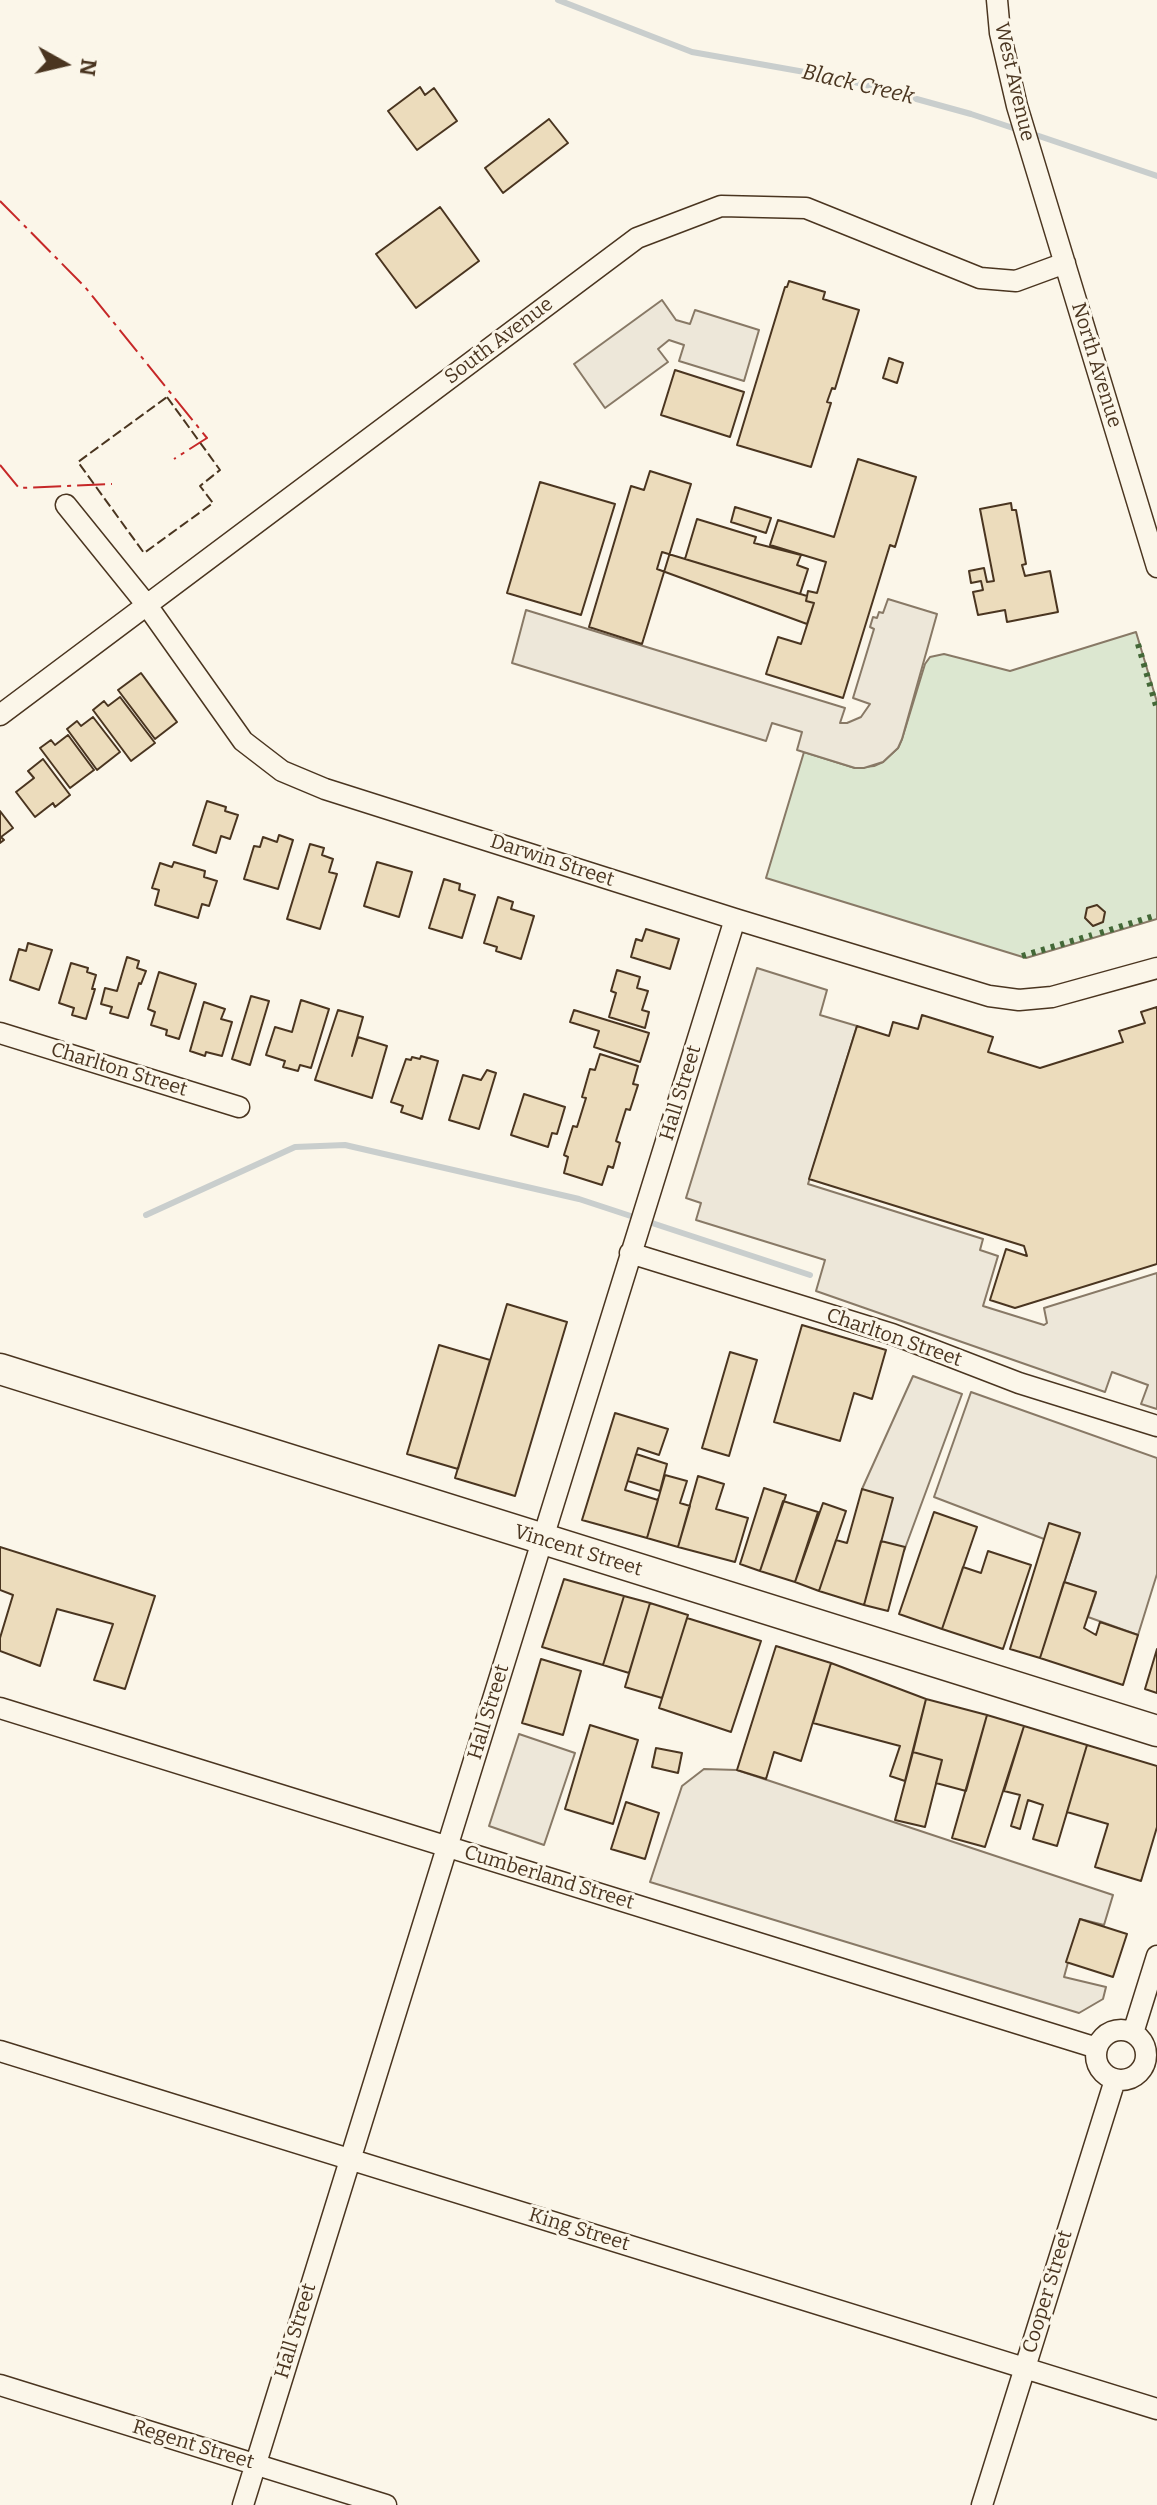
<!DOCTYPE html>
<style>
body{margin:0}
#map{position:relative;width:1157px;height:2505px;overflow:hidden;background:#fbf6e9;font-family:Bitter,serif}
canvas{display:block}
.north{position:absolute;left:24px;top:24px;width:80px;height:80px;-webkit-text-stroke:6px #fbf6e9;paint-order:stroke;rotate:98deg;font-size:22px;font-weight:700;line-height:32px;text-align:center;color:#4a3520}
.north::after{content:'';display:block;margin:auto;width:28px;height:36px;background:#4a3520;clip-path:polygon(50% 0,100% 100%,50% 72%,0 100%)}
</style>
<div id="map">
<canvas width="1157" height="2505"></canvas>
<div class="north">N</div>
</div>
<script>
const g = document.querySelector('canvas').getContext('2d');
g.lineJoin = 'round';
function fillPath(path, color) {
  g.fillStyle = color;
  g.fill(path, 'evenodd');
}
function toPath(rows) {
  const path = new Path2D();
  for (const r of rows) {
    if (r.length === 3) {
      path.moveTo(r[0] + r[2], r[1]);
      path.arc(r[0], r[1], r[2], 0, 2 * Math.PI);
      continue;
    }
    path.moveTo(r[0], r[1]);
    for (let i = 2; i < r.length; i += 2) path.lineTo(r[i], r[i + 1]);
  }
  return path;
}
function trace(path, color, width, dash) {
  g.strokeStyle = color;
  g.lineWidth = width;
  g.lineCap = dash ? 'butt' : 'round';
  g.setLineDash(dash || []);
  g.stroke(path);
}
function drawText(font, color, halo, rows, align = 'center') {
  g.font = font + ' Bitter,serif';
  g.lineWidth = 6;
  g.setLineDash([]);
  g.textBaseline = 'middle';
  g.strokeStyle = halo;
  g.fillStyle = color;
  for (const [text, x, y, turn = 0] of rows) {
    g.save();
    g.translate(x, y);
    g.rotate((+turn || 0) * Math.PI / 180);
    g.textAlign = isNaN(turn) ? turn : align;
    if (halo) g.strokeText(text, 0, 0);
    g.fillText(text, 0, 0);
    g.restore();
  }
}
const green = toPath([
 [1136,632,1157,702,1157,919,1026,958,766,878,804,752,855,768,874,766,883,762,898,748,902,739,925,664,930,657,944,654,1010,671,1136,632]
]);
fillPath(green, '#dce7d0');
trace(green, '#887966', 2);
const parking = toPath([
 [662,300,676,320,690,324,695,310,759,330,744,381,679,361,684,345,669,340,658,349,668,362,605,408,574,364,662,300],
 [888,599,937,614,902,739,898,748,883,762,864,768,855,768,797,750,802,732,772,723,766,741,512,663,526,610,845,708,840,723,847,723,861,717,870,704,853,698,874,629,870,627,873,617,877,618,879,612,883,613,888,599],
 [757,968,827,990,820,1015,857,1026,808,1184,983,1239,980,1250,998,1256,983,1306,1044,1325,1047,1323,1044,1308,1157,1273,1157,1409,1141,1404,1148,1385,1112,1372,1105,1392,816,1291,825,1260,696,1220,701,1203,686,1198,757,968],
 [913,1376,962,1394,904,1551,881,1541,862,1489,913,1376],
 [971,1392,1157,1458,1157,1574,1138,1635,1088,1617,1096,1593,1064,1582,1080,1534,1044,1539,934,1497,971,1392],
 [519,1734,575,1753,544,1845,489,1826,519,1734],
 [704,1769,737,1770,1113,1895,1104,1925,1080,1919,1064,1977,1106,1987,1103,1999,1079,2013,650,1882,682,1786,704,1769]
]);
fillPath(parking, '#ede7d9');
trace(parking, '#887966', 2);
trace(toPath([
 [558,0,692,52,844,79,971,114,1019,130],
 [1030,133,1157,176],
 [146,1215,295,1147,345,1145,579,1199,810,1275]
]), '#c9cecd', 6);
const building = toPath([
 [420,87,425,95,434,88,457,121,417,150,388,111,420,87],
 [549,119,568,143,503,193,485,168,549,119],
 [440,207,479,261,416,308,376,254,440,207],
 [789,281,825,292,823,299,859,310,835,389,832,388,827,402,831,403,811,467,737,445,785,287,787,287,789,281],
 [889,358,903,363,897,383,883,378,889,358],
 [675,370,744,392,730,437,661,415,675,370],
 [858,459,916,477,895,547,890,545,843,698,766,674,778,637,801,644,814,603,806,601,808,591,817,593,826,562,770,545,778,520,834,537,858,459],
 [650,471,691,484,642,644,589,627,631,486,644,490,650,471],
 [540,482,615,504,581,615,507,593,540,482],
 [1011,503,1012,510,1016,510,1026,564,1022,565,1025,576,1050,571,1058,612,1007,622,1005,610,978,615,973,592,983,590,981,581,971,583,969,571,984,568,987,582,994,581,980,509,1011,503],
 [735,507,771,518,766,533,731,522,735,507],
 [697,519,756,537,754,543,801,555,797,565,808,569,800,594,685,559,697,519],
 [662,552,807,596,806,601,814,603,807,624,657,569,662,552],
 [141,673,177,722,155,739,118,690,141,673],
 [120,697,155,743,131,761,93,710,104,701,108,706,120,697],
 [93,717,120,752,97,770,67,729,77,721,81,726,93,717],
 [68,735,94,770,70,788,40,748,51,740,55,745,68,735],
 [43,759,70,795,55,807,53,803,35,817,16,792,34,778,28,771,43,759],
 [207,801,226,807,225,811,238,815,230,839,221,836,216,853,193,845,207,801],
 [0,811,13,828,1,837,4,840,0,843,0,811],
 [279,835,293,840,278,889,244,879,254,846,260,847,263,837,277,842,279,835],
 [310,844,324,848,322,855,333,859,329,872,337,874,320,929,287,919,310,844],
 [174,862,205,871,204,877,217,881,209,906,202,904,198,918,155,905,159,890,152,888,160,863,172,867,174,862],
 [377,862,412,872,399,917,364,906,377,862],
 [444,879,460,884,459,890,475,895,462,938,429,928,444,879],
 [498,897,513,902,511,909,534,916,521,959,496,951,497,947,484,943,498,897],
 [1097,905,1105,912,1103,922,1093,926,1085,918,1087,908,1097,905],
 [646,929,679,939,670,969,631,957,636,939,642,941,646,929],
 [28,943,52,950,39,990,10,980,19,949,26,951,28,943],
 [127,957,139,961,137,968,146,971,141,984,139,983,128,1018,110,1013,112,1007,101,1004,105,988,117,991,127,957],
 [71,963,88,968,87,972,96,975,92,989,95,989,86,1019,72,1015,74,1008,59,1003,71,963],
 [617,970,640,977,637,988,648,991,642,1010,649,1012,645,1028,609,1017,616,993,611,991,617,970],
 [159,972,196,984,179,1039,166,1035,167,1030,151,1025,155,1012,148,1009,159,972],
 [251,996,269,1001,250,1065,232,1059,251,996],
 [301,1000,329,1009,311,1068,300,1065,298,1071,283,1067,285,1061,266,1055,275,1027,292,1032,301,1000],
 [204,1002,225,1009,221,1019,232,1022,222,1056,206,1052,205,1056,190,1051,204,1002],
 [1157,1007,1157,1264,1015,1308,990,1300,1006,1249,1027,1256,1024,1246,809,1179,857,1026,889,1036,893,1022,918,1029,922,1015,993,1037,988,1052,1040,1068,1123,1042,1119,1031,1145,1023,1141,1012,1157,1007],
 [338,1010,363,1017,352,1056,358,1037,387,1046,372,1098,315,1080,338,1010],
 [574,1010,649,1033,640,1062,594,1047,599,1031,570,1022,574,1010],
 [600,1054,638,1066,633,1084,638,1085,630,1110,626,1109,616,1141,620,1143,613,1168,608,1166,602,1185,564,1173,568,1157,564,1155,573,1126,577,1127,586,1098,582,1097,590,1069,595,1070,600,1054],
 [421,1056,438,1061,422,1119,401,1112,403,1106,391,1102,406,1059,411,1060,412,1057,420,1059,421,1056],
 [487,1070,496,1073,479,1129,449,1120,463,1075,481,1080,487,1070],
 [524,1094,565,1107,557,1134,552,1133,548,1147,511,1135,524,1094],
 [507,1304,567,1322,515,1496,455,1478,507,1304],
 [802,1325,886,1350,872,1399,854,1393,840,1441,774,1422,802,1325],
 [439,1345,490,1360,458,1469,407,1454,439,1345],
 [730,1352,757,1360,729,1456,702,1448,730,1352],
 [615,1413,668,1429,659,1455,638,1448,625,1490,658,1500,647,1538,582,1520,615,1413],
 [636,1454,667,1464,660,1491,628,1481,636,1454],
 [665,1475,687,1481,680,1503,690,1506,678,1547,647,1538,665,1475],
 [698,1476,724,1484,716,1509,748,1518,735,1562,678,1547,698,1476],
 [764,1488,786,1495,760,1571,740,1564,764,1488],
 [862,1489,893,1498,864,1605,819,1591,836,1540,847,1543,862,1489],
 [783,1501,818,1512,795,1582,760,1571,783,1501],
 [823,1503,846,1511,819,1591,795,1582,823,1503],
 [934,1512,977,1527,942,1629,899,1614,934,1512],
 [1049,1523,1080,1533,1040,1658,1010,1649,1049,1523],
 [881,1541,905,1547,888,1611,864,1605,881,1541],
 [0,1547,155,1596,125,1689,94,1680,113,1624,57,1609,40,1666,0,1651,0,1638,13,1595,0,1590,0,1547],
 [988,1551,1031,1565,1003,1649,942,1629,963,1567,981,1573,988,1551],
 [564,1579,624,1596,603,1665,542,1647,564,1579],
 [1064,1582,1096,1592,1084,1628,1096,1635,1100,1622,1138,1635,1123,1685,1040,1658,1064,1582],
 [624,1596,650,1603,629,1673,603,1665,624,1596],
 [650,1603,688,1615,662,1698,625,1687,650,1603],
 [687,1618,761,1641,731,1732,659,1708,687,1618],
 [776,1646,831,1663,801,1761,774,1752,766,1779,737,1770,776,1646],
 [1157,1649,1157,1693,1145,1689,1157,1649],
 [541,1659,581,1671,563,1735,522,1723,541,1659],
 [831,1663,926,1699,905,1781,890,1776,900,1746,813,1723,831,1663],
 [926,1699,987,1715,966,1791,936,1783,942,1760,913,1752,926,1699],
 [987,1715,1024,1726,985,1847,952,1838,987,1715],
 [590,1725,638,1740,613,1824,565,1809,590,1725],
 [1024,1726,1087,1745,1057,1846,1033,1839,1043,1805,1028,1800,1020,1829,1011,1826,1020,1795,1004,1791,1024,1726],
 [1087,1745,1157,1766,1157,1827,1141,1881,1095,1867,1108,1824,1067,1812,1087,1745],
 [656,1748,682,1753,678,1773,652,1767,656,1748],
 [913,1752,942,1760,925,1827,895,1820,913,1752],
 [626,1802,659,1813,645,1859,611,1849,626,1802],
 [1080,1919,1127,1934,1113,1977,1066,1962,1080,1919]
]);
fillPath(building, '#ecdcbc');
trace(building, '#4a3520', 2);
const street = toPath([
 [997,0,1000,33,1017,106,1157,567],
 [66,505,146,604,243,741,282,771,325,789,735,919,989,996,1019,1000,1052,997,1157,968],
 [0,715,637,238,721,206,806,208,980,278,1016,281,1065,263],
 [0,1033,239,1107],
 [630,1253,892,1334,1019,1383,1157,1426],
 [0,1708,1097,2048],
 [1121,2055,25],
 [1133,2033,1157,1956],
 [0,2051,1157,2409],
 [0,2385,386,2505],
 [243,2505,735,919],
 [982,2505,1115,2080]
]);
const primary = toPath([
 [0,1369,1157,1731]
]);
trace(street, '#4a3520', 23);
trace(primary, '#4a3520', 33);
trace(street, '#fbf6e9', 20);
trace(primary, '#fbf6e9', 30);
trace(toPath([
 [1138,644,1157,709],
 [1100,933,1157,915],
 [1022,956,1092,935]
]), '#436837', 6, [4, 6]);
trace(toPath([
 [167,397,220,470,200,486,213,503,144,553,78,462,167,397]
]), '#4a3520', 2, [10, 4]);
trace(toPath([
 [0,201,85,287,207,438,174,459],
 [0,465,19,488,112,484]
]), '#c62828', 2, [28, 6, 4, 6]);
drawText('20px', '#4a3520', '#fbf6e9', [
 ["West Avenue",1014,82,77],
 ["South Avenue",499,341,-37],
 ["North Avenue",1096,365,73],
 ["Darwin Street",552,861,18],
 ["Charlton Street",119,1070,17],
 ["Hall Street",681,1093,-73],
 ["Charlton Street",894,1338,19],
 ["Vincent Street",578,1551,17],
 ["Hall Street",489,1712,-73],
 ["Cumberland Street",549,1878,17],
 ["King Street",579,2230,17],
 ["Cooper Street",1048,2292,-73],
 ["Hall Street",296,2331,-73],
 ["Regent Street",193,2445,17]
]);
drawText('italic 22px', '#4a3520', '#fbf6e9', [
 ["Black Creek",858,85,13]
]);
</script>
